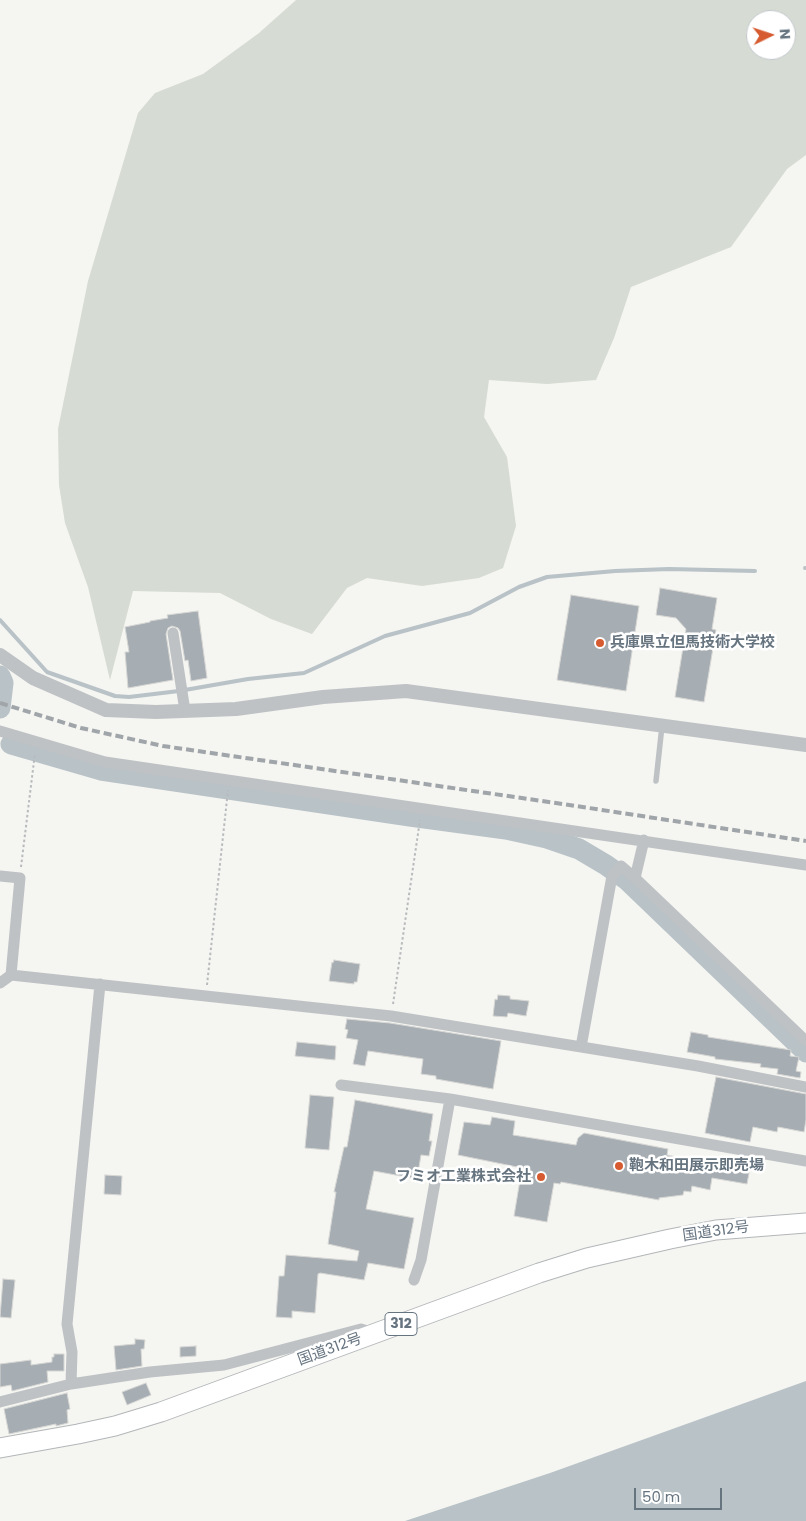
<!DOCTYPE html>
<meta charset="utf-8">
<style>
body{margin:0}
#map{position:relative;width:806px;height:1521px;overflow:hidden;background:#f5f5f1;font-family:Poppins,sans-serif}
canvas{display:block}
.north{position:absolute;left:746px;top:10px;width:50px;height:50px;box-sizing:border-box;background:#fff;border:1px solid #c2c7cc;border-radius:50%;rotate:86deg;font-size:14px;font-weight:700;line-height:20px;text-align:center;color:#667480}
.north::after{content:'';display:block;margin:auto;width:18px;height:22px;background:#d65b30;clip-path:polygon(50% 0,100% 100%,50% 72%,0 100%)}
.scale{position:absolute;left:634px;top:1488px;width:88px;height:22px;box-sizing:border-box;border:2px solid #667480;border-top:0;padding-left:6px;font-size:15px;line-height:18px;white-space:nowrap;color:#667480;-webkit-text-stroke:4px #fff;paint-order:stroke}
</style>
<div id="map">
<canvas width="806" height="1521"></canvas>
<div class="north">N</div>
<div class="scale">50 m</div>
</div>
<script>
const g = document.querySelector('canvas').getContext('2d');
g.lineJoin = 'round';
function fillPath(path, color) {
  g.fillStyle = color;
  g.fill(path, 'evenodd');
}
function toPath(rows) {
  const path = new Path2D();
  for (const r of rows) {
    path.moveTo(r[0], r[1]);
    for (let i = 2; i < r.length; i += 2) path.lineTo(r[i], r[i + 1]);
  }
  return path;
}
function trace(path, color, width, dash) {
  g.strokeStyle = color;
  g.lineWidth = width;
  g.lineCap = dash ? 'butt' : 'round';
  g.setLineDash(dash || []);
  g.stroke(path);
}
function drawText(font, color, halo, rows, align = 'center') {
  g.font = font + ' Poppins,"Noto Sans JP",sans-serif';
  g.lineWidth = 5;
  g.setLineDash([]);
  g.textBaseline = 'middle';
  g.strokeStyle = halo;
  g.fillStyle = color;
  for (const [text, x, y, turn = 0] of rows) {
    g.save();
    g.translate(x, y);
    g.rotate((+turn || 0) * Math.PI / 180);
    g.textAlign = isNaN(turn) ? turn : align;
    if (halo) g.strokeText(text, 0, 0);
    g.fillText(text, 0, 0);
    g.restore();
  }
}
fillPath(toPath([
 [296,0,806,0,806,155,787,169,731,247,631,287,614,338,596,380,547,384,489,380,484,417,507,457,516,526,503,568,479,578,422,586,367,578,347,588,312,634,271,619,220,593,133,591,110,680,88,587,65,523,59,485,58,429,88,281,138,113,155,93,203,74,259,33],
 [756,20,786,20,786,50,756,50]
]), '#d6dbd3');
fillPath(toPath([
 [806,1381,806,1521,405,1521,550,1473]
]), '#b8c2c7');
trace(toPath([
 [805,568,806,568],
 [0,620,47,672,115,696,129,697,179,691,248,679,304,673,385,636,470,613,519,587,547,577,615,571,669,569,755,571]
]), '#b8c2c7', 4);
trace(toPath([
 [0,676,3,683,0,708],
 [11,744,101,770,410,816,506,829,547,838,579,849,606,865,627,880,806,1052]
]), '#b8c2c7', 21);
const building = toPath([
 [660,588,717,598,712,629,716,630,704,702,675,697,686,629,676,618,656,615,660,588],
 [571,595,639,606,626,691,557,680,571,595],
 [198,611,207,678,191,681,188,660,185,661,180,631,178,628,172,626,168,628,166,634,173,680,128,688,125,652,129,652,125,627,150,622,150,621,168,618,167,615,198,611],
 [334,960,360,964,357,982,354,982,354,984,329,981,332,962,333,963,334,960],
 [498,995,510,996,510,999,529,1001,526,1016,508,1013,507,1017,493,1016,495,999,497,1000,498,995],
 [347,1019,390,1023,501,1041,493,1089,436,1079,436,1076,421,1074,423,1059,368,1051,365,1066,353,1064,358,1040,346,1038,348,1030,345,1029,347,1019],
 [691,1032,708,1035,708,1037,791,1050,790,1056,799,1057,796,1071,801,1072,800,1078,777,1074,778,1069,760,1067,761,1064,715,1059,715,1057,687,1052,691,1032],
 [297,1042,336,1046,335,1060,295,1056,297,1042],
 [716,1077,806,1094,806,1120,804,1132,778,1127,777,1132,753,1127,750,1142,705,1133,716,1077],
 [310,1095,334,1097,329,1150,305,1148,310,1095],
 [355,1100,433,1114,429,1141,432,1141,429,1156,421,1155,417,1179,374,1171,366,1209,414,1218,404,1269,368,1263,364,1280,320,1273,318,1274,315,1313,292,1311,292,1318,276,1317,279,1276,284,1276,286,1255,357,1261,359,1251,328,1244,336,1192,334,1192,344,1147,347,1147,355,1100],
 [492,1117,515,1121,513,1135,576,1145,578,1138,584,1133,668,1149,667,1155,699,1162,723,1167,723,1164,750,1168,747,1184,712,1178,710,1190,692,1186,691,1192,684,1191,683,1195,659,1198,659,1200,561,1182,560,1184,554,1183,547,1222,514,1216,522,1168,458,1155,464,1122,490,1125,492,1117],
 [105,1175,122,1176,121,1195,104,1194,105,1175],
 [3,1279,15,1280,11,1318,0,1317,3,1279],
 [135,1339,145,1340,144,1349,141,1349,142,1366,116,1370,114,1346,135,1344,135,1339],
 [196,1346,196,1356,180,1357,180,1347,196,1346],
 [54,1354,64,1354,64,1371,47,1371,48,1382,12,1391,11,1385,0,1387,0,1364,31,1360,31,1365,52,1362,52,1357,54,1357,54,1354],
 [146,1383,151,1395,127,1405,122,1392,146,1383],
 [67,1393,70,1409,67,1410,68,1423,56,1426,56,1424,9,1434,4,1409,67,1393]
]);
fillPath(building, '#a7aeb3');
trace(building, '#d6d6d4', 1);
const trunk = toPath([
 [0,1448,78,1434,115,1426,161,1412,539,1273,587,1258,670,1239,716,1230,806,1223]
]);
trace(trunk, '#b3b6b9', 21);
trace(toPath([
 [21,867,35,753],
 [207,985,228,790],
 [393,1004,420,820]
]), '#b8bbbd', 2, [2.5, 2.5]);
trace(toPath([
 [656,781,662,726]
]), '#bec2c5', 5.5);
trace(toPath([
 [173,633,185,711],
 [0,731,105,762,806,865],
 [644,840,635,878,806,1041],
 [0,876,20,878,11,975,391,1016,698,1066,806,1087],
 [0,983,11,975],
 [581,1047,612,876,621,866,635,878],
 [341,1085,450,1099,806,1161],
 [414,1280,421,1260,450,1099],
 [71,1384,72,1352,67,1324,100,984],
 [0,1402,71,1384,150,1372,224,1365,361,1329,374,1333]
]), '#bec2c5', 11);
trace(toPath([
 [0,655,33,678,106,710,156,712,236,709,323,697,406,691,806,745]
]), '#bec2c5', 14);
trace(trunk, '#fff', 19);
trace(toPath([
 [0,703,81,728,163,746,556,803,806,841]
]), '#a0a5aa', 4, [8, 4]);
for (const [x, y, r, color] of [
 [600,643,5,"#d65b30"],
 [619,1166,5,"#d65b30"],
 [541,1177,5,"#d65b30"]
]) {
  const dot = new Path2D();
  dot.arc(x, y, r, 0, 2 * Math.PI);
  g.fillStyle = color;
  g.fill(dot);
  trace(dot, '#fff', 2);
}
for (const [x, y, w] of [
 [401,1324,32]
]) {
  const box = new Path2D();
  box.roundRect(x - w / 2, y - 11.5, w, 23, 4);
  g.fillStyle = '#fff';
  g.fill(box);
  trace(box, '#667480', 1);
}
drawText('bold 14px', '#667480', null, [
 ["312",401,1324]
]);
drawText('bold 15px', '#667480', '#fff', [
 ["兵庫県立但馬技術大学校",610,643],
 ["鞄木和田展示即売場",629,1166],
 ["フミオ工業株式会社",531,1177,"right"]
], 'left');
drawText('15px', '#667480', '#fff', [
 ["国道312号",716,1232,-8],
 ["国道312号",330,1350,-20]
]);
</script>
